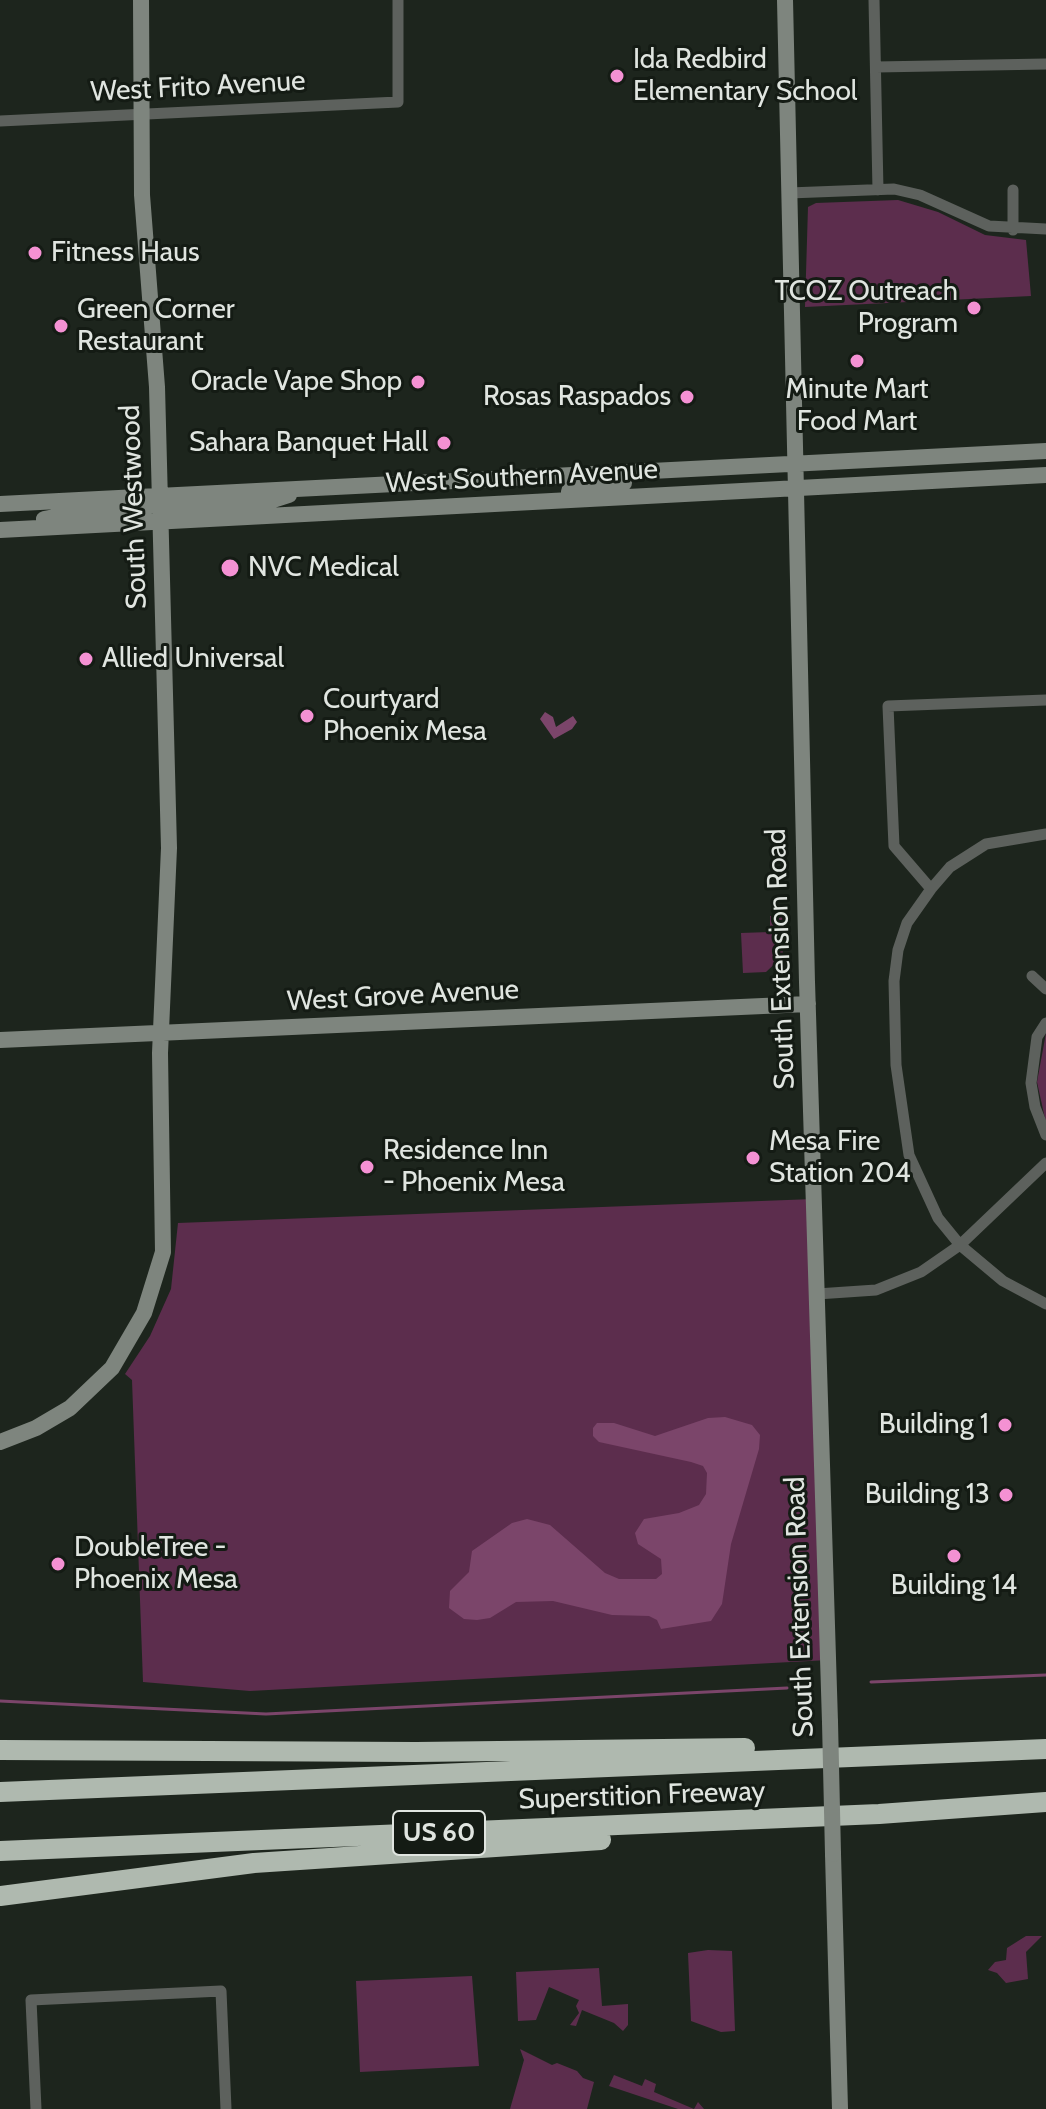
<!DOCTYPE html>
<style>
body{margin:0}
canvas{display:block;background:#1d251d}
</style>
<canvas width="1046" height="2109"></canvas>
<script>
const g = document.querySelector('canvas').getContext('2d');
g.lineJoin = 'round';
function fillPath(path, color) {
  g.fillStyle = color;
  g.fill(path, 'evenodd');
}
function toPath(rows) {
  const path = new Path2D();
  for (const r of rows) {
    path.moveTo(r[0], r[1]);
    for (let i = 2; i < r.length; i += 2) path.lineTo(r[i], r[i + 1]);
  }
  return path;
}
function trace(path, color, width, dash) {
  g.strokeStyle = color;
  g.lineWidth = width;
  g.lineCap = dash ? 'butt' : 'round';
  g.setLineDash(dash || []);
  g.stroke(path);
}
function drawText(font, color, halo, rows, align = 'center') {
  g.font = font + ' Cabin,sans-serif';
  g.lineWidth = 6;
  g.setLineDash([]);
  g.textBaseline = 'middle';
  g.strokeStyle = halo;
  g.fillStyle = color;
  for (const [text, x, y, turn = 0] of rows) {
    g.save();
    g.translate(x, y);
    g.rotate((+turn || 0) * Math.PI / 180);
    g.textAlign = isNaN(turn) ? turn : align;
    if (halo) g.strokeText(text, 0, 0);
    g.fillText(text, 0, 0);
    g.restore();
  }
}
fillPath(toPath([
 [898,200,938,212,985,235,1026,240,1031,296,805,307,808,207,816,203],
 [770,916,782,916,783,956,766,972,743,973,741,933,770,932],
 [1046,1033,1046,1123,1037,1082],
 [814,1199,828,1660,250,1691,143,1682,132,1380,125,1374,150,1336,171,1289,178,1223],
 [1026,1936,1042,1936,1026,1952,1028,1979,1006,1983,997,1973,988,1970,995,1962,1006,1960,1007,1948],
 [708,1950,732,1951,735,2031,721,2032,691,2021,688,1953],
 [599,1968,602,2006,628,2004,628,2025,623,2031,614,2023,582,2010,576,2026,570,2025,579,2013,576,2006,579,2000,549,1987,536,2020,518,2021,516,1972],
 [472,1976,479,2066,360,2072,356,1981],
 [520,2049,552,2065,557,2063,577,2071,583,2078,594,2082,587,2109,510,2109,524,2060],
 [614,2075,642,2086,645,2079,656,2084,654,2092,694,2109,698,2102,704,2109,678,2109,609,2086]
]), '#5c2d4d');
fillPath(toPath([
 [545,712,553,717,556,727,573,716,577,722,572,729,554,739,540,719],
 [725,1417,752,1425,760,1435,759,1449,731,1544,722,1604,711,1621,661,1629,657,1620,649,1616,612,1615,553,1601,516,1602,490,1618,477,1620,464,1619,449,1608,450,1591,469,1572,472,1551,512,1523,527,1519,550,1525,605,1573,619,1579,656,1579,662,1574,661,1559,638,1544,635,1533,644,1519,679,1513,699,1505,706,1494,707,1473,703,1466,691,1462,599,1442,593,1436,593,1428,597,1423,614,1423,655,1436,708,1418]
]), '#7b456a');
trace(toPath([
 [871,1682,1046,1675],
 [0,1701,266,1714,787,1688]
]), '#7b456a', 3);
trace(toPath([
 [874,0,878,190],
 [876,67,1046,64],
 [0,121,398,102,398,0],
 [1013,190,1013,230],
 [789,193,894,189,920,195,989,226,1046,229],
 [1046,700,888,706,894,846,931,889,907,923,898,950,894,981,896,1065,909,1155,938,1218,960,1245,1003,1281,1046,1304],
 [931,889,950,867,986,844,1046,834],
 [1032,976,1046,989],
 [1046,1023,1037,1037,1031,1083,1035,1107,1046,1135],
 [817,1294,876,1290,921,1272,960,1245,1046,1163],
 [36,2109,31,2000,221,1991,226,2109]
]), '#5d615d', 11);
trace(toPath([
 [785,0,807,982,830,1722],
 [569,500,569,491,575,486,624,483],
 [0,504,1046,451],
 [44,519,70,514,144,510,160,496],
 [161,520,174,508,264,503,289,495],
 [0,530,1046,475],
 [0,1040,808,1004],
 [0,1442,36,1428,70,1408,112,1368,144,1313,163,1252,160,1053,169,848,157,387,142,195,141,0],
 [833,1854,840,2109]
]), '#7e857e', 16);
trace(toPath([
 [0,1750,416,1752,745,1748],
 [0,1792,1046,1749],
 [0,1851,879,1814,1046,1802],
 [0,1896,254,1863,601,1840]
]), '#afb9af', 20);
trace(toPath([
 [830,1722,833,1854]
]), '#7e857e', 16);
for (const [x, y, r, color] of [
 [617,76,8,"#f491d3"],
 [35,253,8,"#f491d3"],
 [974,308,8,"#f491d3"],
 [61,326,8,"#f491d3"],
 [857,361,8,"#f491d3"],
 [418,382,8,"#f491d3"],
 [687,397,8,"#f491d3"],
 [444,443,8,"#f491d3"],
 [230,568,10,"#f491d3"],
 [86,659,8,"#f491d3"],
 [307,716,8,"#f491d3"],
 [753,1158,8,"#f491d3"],
 [367,1167,8,"#f491d3"],
 [1005,1425,8,"#f491d3"],
 [1006,1495,8,"#f491d3"],
 [954,1556,8,"#f491d3"],
 [58,1564,8,"#f491d3"]
]) {
  const dot = new Path2D();
  dot.arc(x, y, r, 0, 2 * Math.PI);
  g.fillStyle = color;
  g.fill(dot);
  trace(dot, '#141b14', 3);
}
for (const [x, y, w] of [
 [439,1833,92]
]) {
  const box = new Path2D();
  box.roundRect(x - w / 2, y - 22, w, 44, 6);
  g.fillStyle = '#141b14';
  g.fill(box);
  trace(box, '#e0e5e0', 2);
}
drawText('bold 26px', '#e0e5e0', null, [
 ["US 60",439,1833]
]);
drawText('28px', '#e0e5e0', '#141b14', [
 ["Ida Redbird",633,60],
 ["Elementary School",633,92],
 ["Fitness Haus",51,253],
 ["TCOZ Outreach",958,292,"right"],
 ["Program",958,324,"right"],
 ["Green Corner",77,310],
 ["Restaurant",77,342],
 ["Oracle Vape Shop",402,382,"right"],
 ["Minute Mart",857,390,"center"],
 ["Food Mart",857,422,"center"],
 ["Rosas Raspados",671,397,"right"],
 ["Sahara Banquet Hall",428,443,"right"],
 ["NVC Medical",248,568],
 ["Allied Universal",102,659],
 ["Courtyard",323,700],
 ["Phoenix Mesa",323,732],
 ["Mesa Fire",769,1142],
 ["Station 204",769,1174],
 ["Residence Inn",383,1151],
 ["- Phoenix Mesa",383,1183],
 ["Building 1",989,1425,"right"],
 ["Building 13",990,1495,"right"],
 ["DoubleTree -",74,1548],
 ["Phoenix Mesa",74,1580],
 ["Building 14",954,1586,"center"]
], 'left');
drawText('28px', '#e0e5e0', '#141b14', [
 ["West Frito Avenue",198,87,-3],
 ["West Southern Avenue",522,477,-3],
 ["South Westwood",134,507,-92],
 ["South Extension Road",781,959,-92],
 ["West Grove Avenue",403,996,-3],
 ["South Extension Road",800,1607,-92],
 ["Superstition Freeway",642,1796,-2]
]);
</script>
